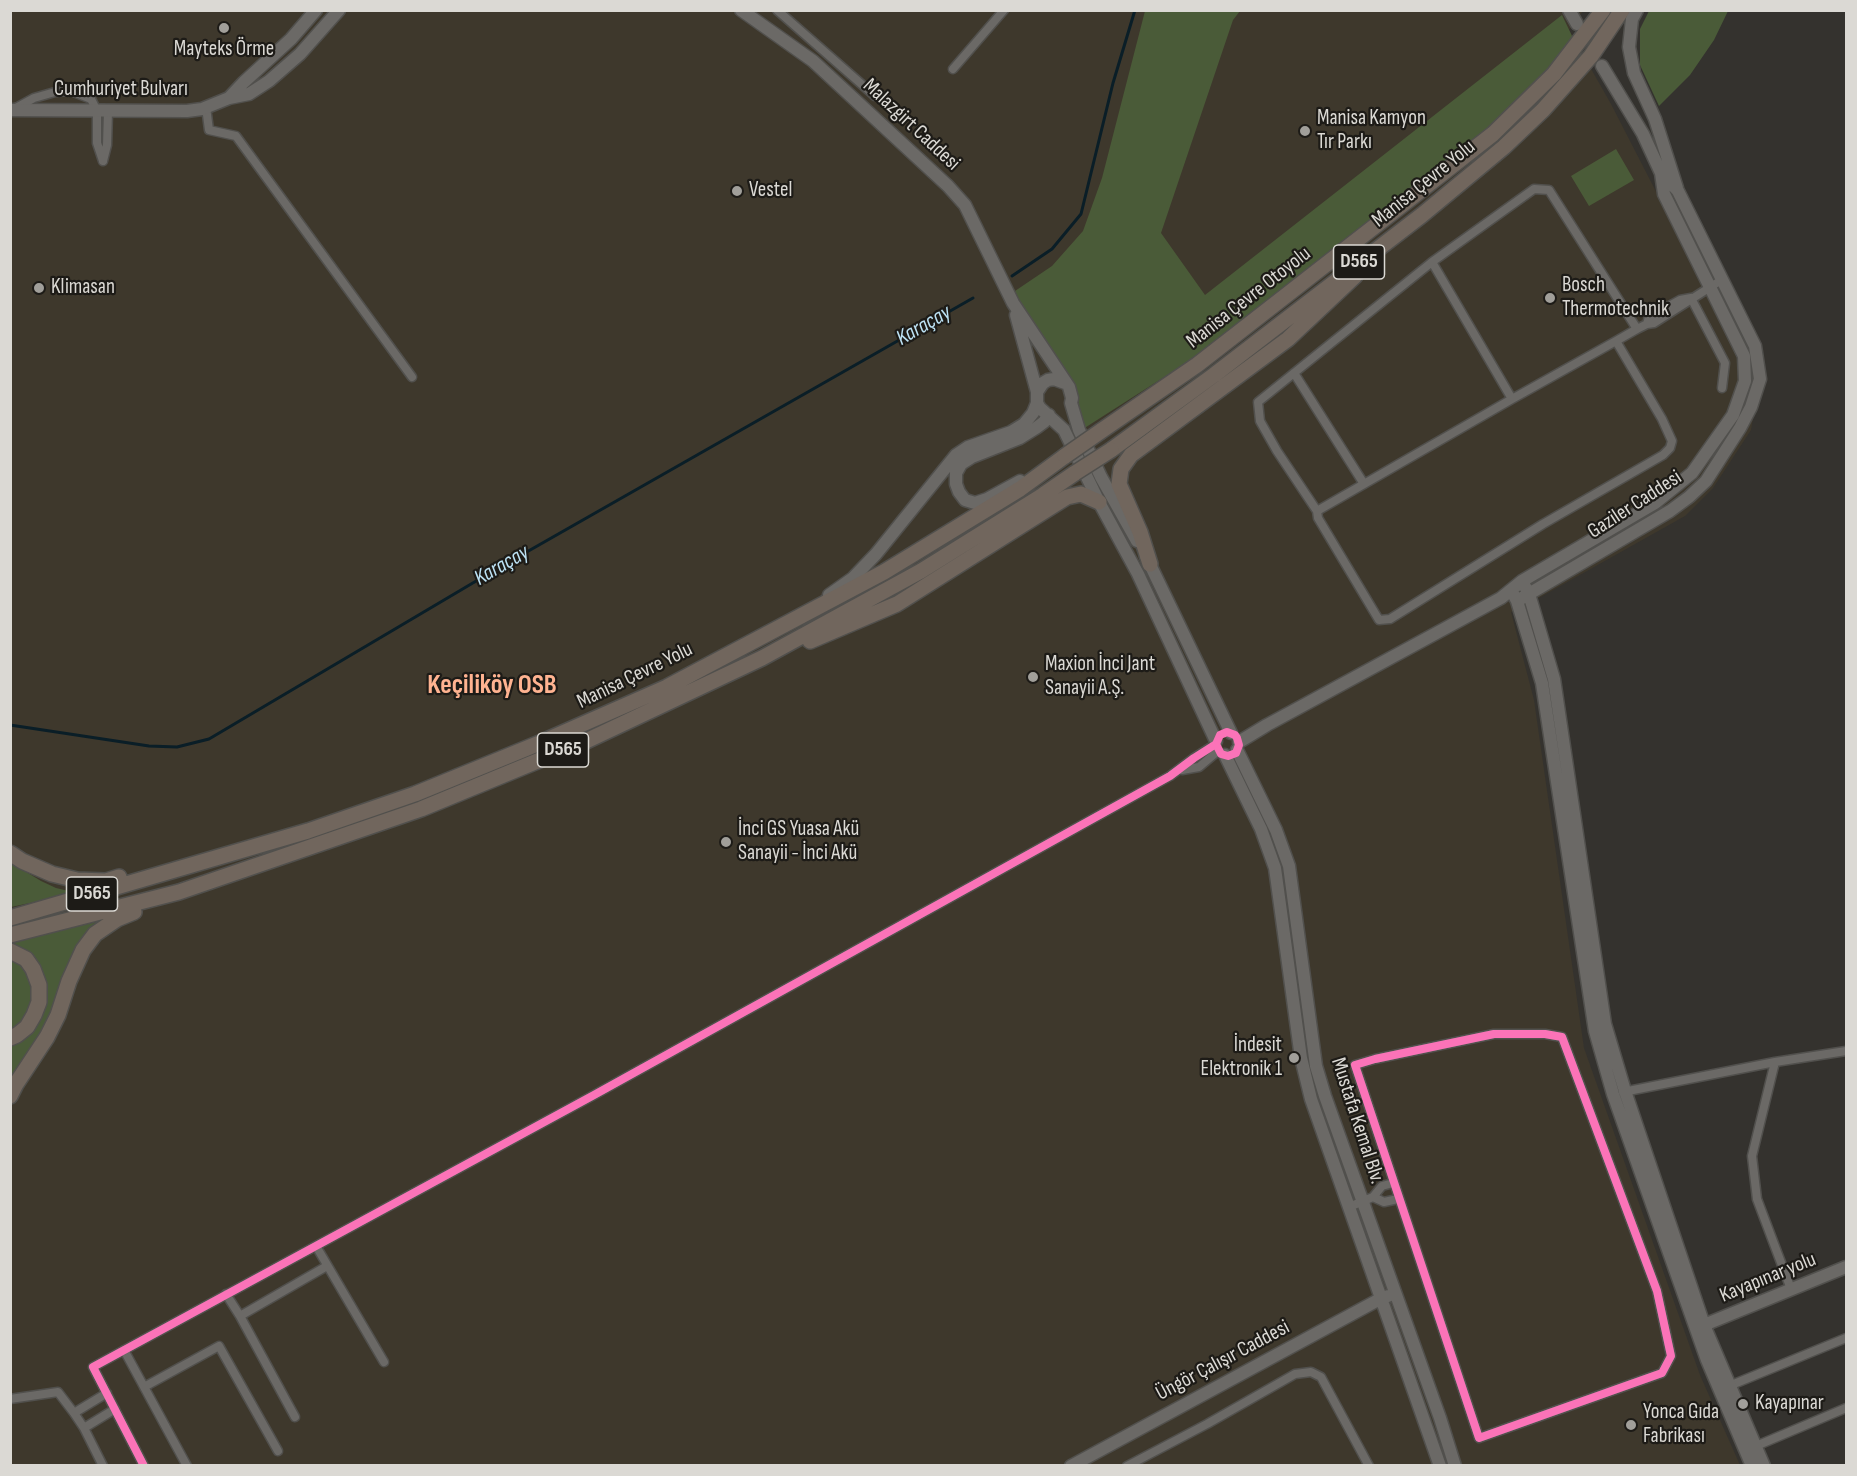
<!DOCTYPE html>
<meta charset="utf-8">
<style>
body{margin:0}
#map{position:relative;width:1857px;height:1476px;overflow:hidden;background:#34322e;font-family:"Sofia Sans Condensed",sans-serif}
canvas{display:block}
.frame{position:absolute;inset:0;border:12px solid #dbd9d4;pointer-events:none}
</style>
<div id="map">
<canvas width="1857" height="1476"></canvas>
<div class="frame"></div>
</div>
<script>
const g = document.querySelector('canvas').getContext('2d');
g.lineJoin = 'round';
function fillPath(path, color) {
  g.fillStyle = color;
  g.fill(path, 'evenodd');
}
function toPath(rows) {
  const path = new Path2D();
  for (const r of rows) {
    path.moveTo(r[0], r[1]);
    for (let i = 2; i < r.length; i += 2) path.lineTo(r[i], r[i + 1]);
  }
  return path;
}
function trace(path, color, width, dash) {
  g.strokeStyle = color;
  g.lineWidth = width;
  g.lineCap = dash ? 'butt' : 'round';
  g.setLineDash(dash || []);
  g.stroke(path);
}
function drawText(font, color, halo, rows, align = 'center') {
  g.font = font + ' "Sofia Sans Condensed",sans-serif';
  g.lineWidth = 4.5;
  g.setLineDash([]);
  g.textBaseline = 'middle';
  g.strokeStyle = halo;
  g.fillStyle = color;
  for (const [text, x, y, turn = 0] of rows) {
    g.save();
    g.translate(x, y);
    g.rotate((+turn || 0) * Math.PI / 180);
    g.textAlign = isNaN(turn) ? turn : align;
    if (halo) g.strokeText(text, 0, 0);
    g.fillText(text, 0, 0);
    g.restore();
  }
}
fillPath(toPath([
 [10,11,1583,11,1569,30,1611,104,1758,390,1751,430,1713,488,1685,516,1537,599,1511,612,1534,700,1584,1048,1700,1375,1740,1465,11,1465]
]), '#3e382c');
fillPath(toPath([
 [1145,11,1240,11,1233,20,1161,233,1205,295,1562,15,1573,38,1546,71,1482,134,1194,358,1083,429,1077,395,1036,336,1015,291,1052,266,1083,231,1102,178],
 [1649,11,1728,11,1714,40,1690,75,1659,106,1640,65,1640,29],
 [1616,149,1634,180,1589,206,1571,176],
 [10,862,41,881,56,888,77,893,11,907],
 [104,920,75,950,56,1011,11,1081,11,1046,21,1041,43,1010,23,949,12,942],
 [11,956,19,959,35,987,34,1005,26,1020,11,1031]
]), '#4a5b38');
trace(toPath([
 [1012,276,1052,249,1081,214,1113,83,1135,10],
 [10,725,149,746,177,747,209,739,488,574,973,298]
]), '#0a1e27', 3);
const street = toPath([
 [777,10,875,96],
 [953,69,1004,10],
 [206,107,209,130,236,136,412,377],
 [14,109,34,98,55,92,71,91,91,99,97,111,97,143,103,161],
 [103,161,107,145,108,111],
 [1691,298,1725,363,1722,388],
 [1647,324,1649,317,1680,300,1691,298],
 [1616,341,1662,419,1672,441,1670,448,1663,455,1543,524,1390,619,1379,620,1318,518,1317,511,1512,399,1616,341,1637,329,1647,324,1654,323,1723,279],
 [1294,373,1364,484],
 [1512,399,1432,262,1534,189,1549,190,1637,329],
 [1317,511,1277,451,1260,421,1258,402,1432,262],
 [1182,770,1199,767,1218,751],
 [1494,1034,1545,1034,1562,1037,1657,1291,1671,1356,1662,1373,1479,1438,1355,1065,1375,1059,1494,1034],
 [1775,1062,1752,1156,1757,1199,1791,1289],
 [1623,1092,1775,1062,1846,1051],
 [1373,1197,1384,1202,1398,1199],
 [1349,1207,1373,1197,1382,1186,1393,1183],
 [316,1246,384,1362],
 [226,1294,240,1316],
 [124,1350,187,1466],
 [1729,1386,1846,1338],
 [144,1387,219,1346,278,1451],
 [10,1399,58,1392,74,1413,107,1393],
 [74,1413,84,1428],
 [295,1417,240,1316,327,1266],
 [1756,1446,1846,1408],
 [103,1466,84,1428,115,1409],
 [144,1466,93,1367,594,1095,1170,776,1194,758,1216,744],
 [1127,1466,1207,1424,1295,1374,1311,1372,1321,1377,1369,1466]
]);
const secondary = toPath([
 [741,10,813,61,948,186,965,205,1013,303,1069,387,1072,398,1071,403,1079,430,1101,477,1137,541],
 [1569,10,1577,24],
 [1637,10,1632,19,1629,47,1634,73,1655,119,1677,188],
 [229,98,244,82,291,39,316,10],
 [10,110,187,111,202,109,229,98,249,94,269,81,300,54,339,10],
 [1016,315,1037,392,1037,403,1040,408,1064,430,1099,502,1138,574,1216,741],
 [1037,392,1043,383,1048,380,1054,379,1065,383],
 [1020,481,987,499,975,503,965,500,959,492,956,484,956,473,961,464,972,457,1020,438,1036,428,1044,422,1049,415],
 [1146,556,1231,733],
 [1522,581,1529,594,1554,679,1605,1024,1625,1091,1704,1325,1764,1466],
 [1511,590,1517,601,1542,683,1595,1031,1613,1094,1707,1360,1752,1466],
 [829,595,853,578,876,554,956,455,968,447,1011,432,1024,424,1033,413,1037,403],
 [1522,598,1670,511,1689,497,1706,481,1740,428,1751,407,1760,379,1755,346,1678,191,1661,173],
 [1239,742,1267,725,1501,598,1522,581,1655,503,1692,473,1733,415,1745,381,1744,356,1664,194,1661,173,1643,134,1602,66],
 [1237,750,1276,830,1289,866,1316,1066,1325,1096,1440,1418,1455,1466],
 [1225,755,1261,829,1275,868,1301,1058,1311,1099,1440,1466],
 [1704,1325,1846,1267],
 [1071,1466,1380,1299,1388,1296]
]);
const highway = toPath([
 [1101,431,1197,365,1493,134,1554,74,1603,10],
 [1111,450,1214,375,1422,215,1504,147,1543,110,1591,56,1622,10],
 [1150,564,1140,532,1119,484,1121,469,1131,455,1288,339,1355,276],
 [810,641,897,604,1067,497,1081,494,1099,502],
 [10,853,22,861,52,874,77,880,106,881,119,877],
 [10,918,308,831,415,794,542,742,667,687,884,572,1020,489,1065,456],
 [10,935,179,892,421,809,586,741,762,658,921,571,1043,495,1075,473],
 [10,951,26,959,33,969,39,985,39,1002,34,1015,27,1027,17,1035,10,1038],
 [10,1096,16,1084,47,1037,58,1015,69,981,83,950,95,934,117,919,134,912]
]);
trace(street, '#51504d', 11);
trace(secondary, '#51504d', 15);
trace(highway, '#51504d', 18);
trace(street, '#6b6966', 8);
trace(secondary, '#6b6966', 12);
trace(highway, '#71665d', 15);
const highwayBridge = toPath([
 [1065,456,1101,431],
 [1075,473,1111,450]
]);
trace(highwayBridge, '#51504d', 18, []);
trace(highwayBridge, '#71665d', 15);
trace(toPath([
 [1494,1034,1545,1034,1562,1037,1657,1291,1671,1356,1662,1373,1479,1438,1355,1065,1375,1059,1494,1034],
 [144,1466,93,1367,594,1095,1170,776,1194,758,1216,744,1220,735,1227,732,1235,735,1237,738,1239,745,1236,753,1228,756,1221,754,1216,744]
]), '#fb73b8', 8);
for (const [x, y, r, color] of [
 [224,28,6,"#a19f9a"],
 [1305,131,6,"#a19f9a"],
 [737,191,6,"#a19f9a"],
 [39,288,6,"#a19f9a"],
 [1550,298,6,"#a19f9a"],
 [1033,677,6,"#a19f9a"],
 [726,842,6,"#a19f9a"],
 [1294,1058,6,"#a19f9a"],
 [1743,1404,6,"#a19f9a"],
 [1631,1425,6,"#a19f9a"]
]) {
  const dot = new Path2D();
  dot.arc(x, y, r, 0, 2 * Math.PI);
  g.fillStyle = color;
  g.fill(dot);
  trace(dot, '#1d1b17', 2);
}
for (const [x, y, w] of [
 [1359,262,51],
 [563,750,51],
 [92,894,51]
]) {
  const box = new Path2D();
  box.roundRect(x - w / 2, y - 17, w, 34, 4.5);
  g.fillStyle = '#1d1b17';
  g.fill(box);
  trace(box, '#dbd9d4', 1.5);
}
drawText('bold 20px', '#dbd9d4', null, [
 ["D565",1359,262],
 ["D565",563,750],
 ["D565",92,894]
]);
drawText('21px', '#dbd9d4', '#1d1b17', [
 ["Mayteks Örme",224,50,"center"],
 ["Manisa Kamyon",1317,119],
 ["Tır Parkı",1317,143],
 ["Vestel",749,191],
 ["Bosch",1562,286],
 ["Thermotechnik",1562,310],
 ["Klimasan",51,288],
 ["Maxion İnci Jant",1045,665],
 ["Sanayii A.Ş.",1045,689],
 ["İnci GS Yuasa Akü",738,830],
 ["Sanayii - İnci Akü",738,854],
 ["İndesit",1282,1046,"right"],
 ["Elektronik 1",1282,1070,"right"],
 ["Kayapınar",1755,1404],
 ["Yonca Gıda",1643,1413],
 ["Fabrikası",1643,1437]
], 'left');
drawText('21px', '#dbd9d4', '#1d1b17', [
 ["Cumhuriyet Bulvarı",121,90],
 ["Malazgirt Caddesi",911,125,43],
 ["Manisa Çevre Yolu",1424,184,-39],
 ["Manisa Çevre Otoyolu",1249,298,-38],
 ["Gaziler Caddesi",1635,505,-33],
 ["Manisa Çevre Yolu",635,676,-26],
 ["Mustafa Kemal Blv.",1357,1121,72],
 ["Kayapınar yolu",1768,1278,-22],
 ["Üngör Çalışır Caddesi",1223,1361,-28]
]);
drawText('italic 22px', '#bde2f4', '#1d1b17', [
 ["Karaçay",924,326,-30],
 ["Karaçay",502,566,-30]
]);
drawText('bold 27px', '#ffb391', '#1d1b17', [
 ["Keçiliköy OSB",492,686]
]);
</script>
